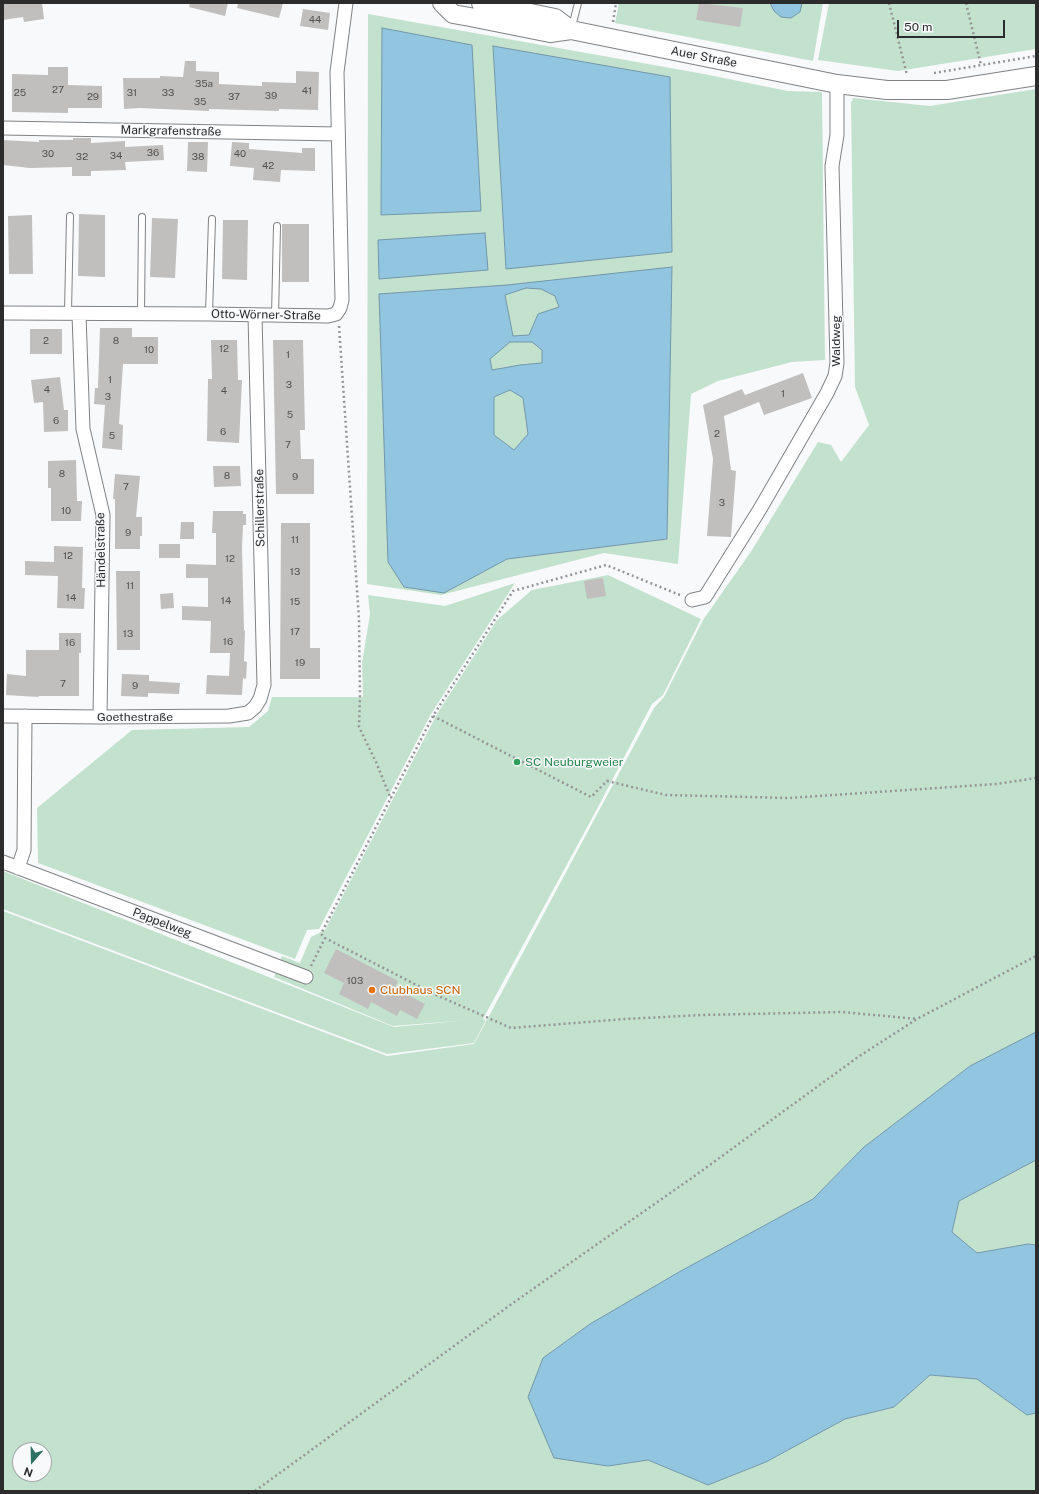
<!DOCTYPE html>
<meta charset="utf-8">
<style>
body{margin:0}
#map{position:relative;width:1039px;height:1494px;overflow:hidden;background:#f8f9fb;font-family:"Public Sans",sans-serif}
canvas{display:block}
.frame{position:absolute;inset:0;border:4px solid #2c2c2d;pointer-events:none}
.north{position:absolute;left:12px;top:1442px;width:40px;height:40px;box-sizing:border-box;background:#f8f9fb;border:1px solid #a6a7a9;border-radius:50%;rotate:200deg;font-size:11px;font-weight:700;line-height:16px;text-align:center;color:#2c2c2d}
.north::after{content:'';display:block;margin:auto;width:14px;height:18px;background:#2d7163;clip-path:polygon(50% 0,100% 100%,50% 72%,0 100%)}
.scale{position:absolute;left:897px;top:20px;width:108px;height:18px;box-sizing:border-box;border:2px solid #2c2c2d;border-top:0;padding-left:5px;font-size:12px;line-height:14px;white-space:nowrap;color:#2c2c2d;-webkit-text-stroke:3px #f8f9fb;paint-order:stroke}
</style>
<div id="map">
<canvas width="1039" height="1494"></canvas>
<div class="frame"></div>
<div class="north">N</div>
<div class="scale">50 m</div>
</div>
<script>
const g = document.querySelector('canvas').getContext('2d');
g.lineJoin = 'round';
function fillPath(path, color) {
  g.fillStyle = color;
  g.fill(path, 'evenodd');
}
function toPath(rows) {
  const path = new Path2D();
  for (const r of rows) {
    path.moveTo(r[0], r[1]);
    for (let i = 2; i < r.length; i += 2) path.lineTo(r[i], r[i + 1]);
  }
  return path;
}
function trace(path, color, width, dash) {
  g.strokeStyle = color;
  g.lineWidth = width;
  g.lineCap = dash ? 'butt' : 'round';
  g.setLineDash(dash || []);
  g.stroke(path);
}
function drawText(font, color, halo, rows, align = 'center') {
  g.font = font + ' "Public Sans",sans-serif';
  g.lineWidth = 3;
  g.setLineDash([]);
  g.textBaseline = 'middle';
  g.strokeStyle = halo;
  g.fillStyle = color;
  for (const [text, x, y, turn = 0] of rows) {
    g.save();
    g.translate(x, y);
    g.rotate((+turn || 0) * Math.PI / 180);
    g.textAlign = isNaN(turn) ? turn : align;
    if (halo) g.strokeText(text, 0, 0);
    g.fillText(text, 0, 0);
    g.restore();
  }
}
fillPath(toPath([
 [619,3,823,3,813,61,615,23],
 [829,3,1036,3,1036,49,898,71,818,60],
 [368,14,704,74,788,91,822,92,825,360,792,362,718,381,691,394,678,564,604,553,441,595,367,584],
 [1036,89,1036,1032,970,1066,864,1147,813,1199,679,1272,590,1324,543,1358,529,1397,608,1466,648,1460,708,1485,766,1462,845,1419,894,1407,930,1375,977,1379,1027,1415,1036,1413,1036,1491,3,1491,3,911,387,1056,474,1044,654,708,664,697,703,620,752,550,818,442,831,445,841,462,869,425,855,387,851,103,853,98,930,106],
 [20,1450,44,1450,44,1474,20,1474],
 [608,575,701,619,663,695,652,704,597,809,483,1019,486,1020,474,1043,387,1054,3,909,3,871,394,1027,469,1020,393,1026,274,977,282,956,300,963,311,937,325,930,437,714,497,620,532,590],
 [515,583,431,714,319,929,307,930,295,959,38,863,37,808,132,730,249,727,268,711,272,697,363,697,362,663,370,614,368,595,445,606],
 [1036,1160,1036,1245,1028,1244,977,1253,952,1232,959,1201]
]), '#c3e2cd');
const water = toPath([
 [770,3,802,3,800,12,791,18,781,17,774,11,770,3],
 [382,28,472,45,481,211,381,215,382,28],
 [493,46,670,77,672,252,506,269,493,46],
 [485,233,488,270,379,279,378,240,485,233],
 [672,267,667,539,507,559,444,593,404,587,388,562,379,294,507,285,672,267],
 [526,288,541,289,555,296,559,307,538,314,529,335,513,336,505,295,526,288],
 [510,342,532,342,542,350,542,363,520,365,492,370,490,359,510,342],
 [510,390,523,398,528,434,514,450,494,435,494,397,510,390],
 [1036,1032,1036,1160,959,1201,952,1232,977,1253,1028,1244,1036,1245,1036,1413,1027,1415,977,1379,930,1375,894,1407,845,1419,766,1462,708,1485,648,1460,608,1466,554,1458,528,1397,543,1358,590,1324,679,1272,813,1199,864,1147,970,1066,1036,1032]
]);
fillPath(water, '#92c5e0');
trace(water, '#7397aa', 1);
fillPath(toPath([
 [3,3,42,3,44,19,24,22,23,17,3,20],
 [190,3,228,3,225,16,189,7],
 [238,3,283,3,279,18,237,8],
 [699,3,743,8,740,27,696,20],
 [303,9,330,13,328,30,300,26],
 [185,61,196,61,196,71,219,72,219,84,262,86,262,82,296,83,296,71,319,72,318,110,279,109,279,111,209,109,209,111,140,108,124,109,123,78,160,78,160,76,183,77],
 [48,67,68,67,68,85,102,86,102,108,68,108,68,113,12,112,12,74,48,75],
 [73,138,91,138,91,143,125,141,125,147,163,145,164,160,125,162,126,170,91,171,91,176,72,176,72,167,30,168,3,165,3,140,39,142,39,140,73,140],
 [188,142,208,142,207,172,187,171],
 [232,142,249,143,249,149,302,153,302,148,315,148,315,171,281,170,280,182,253,180,254,168,230,166],
 [79,214,105,215,105,277,78,276],
 [32,215,33,274,9,274,8,216],
 [152,218,178,219,175,278,150,277],
 [223,220,248,220,247,280,222,279],
 [282,224,309,224,309,282,282,282],
 [100,328,132,328,132,337,158,337,158,364,123,364,119,424,123,425,122,450,102,448,105,405,94,404,95,388,98,388],
 [30,329,62,329,62,354,30,354],
 [211,340,237,340,238,380,242,380,239,443,207,441,208,379,212,379],
 [273,340,303,340,305,430,300,430,301,459,314,459,314,494,276,494],
 [803,373,812,398,764,415,759,402,724,416,731,470,736,471,731,537,707,536,713,459,703,405,742,389,745,395],
 [60,377,64,410,68,410,68,431,44,432,43,402,34,403,31,380],
 [76,460,77,501,82,501,81,521,51,521,51,488,48,488,48,461],
 [213,466,240,466,241,486,214,487],
 [115,474,140,476,136,517,142,517,142,536,140,536,140,549,115,549,115,499,113,499],
 [213,511,243,511,243,514,246,514,246,525,243,525,242,548,244,630,245,631,244,661,247,662,246,679,243,678,242,695,206,694,207,675,229,676,230,653,210,653,211,621,182,620,182,606,208,607,208,578,186,578,186,564,216,565,216,533,212,533],
 [181,522,194,522,194,539,180,539],
 [281,523,310,523,310,648,320,648,320,679,280,679],
 [159,544,180,544,180,558,159,558],
 [54,546,83,547,82,588,85,588,84,609,57,608,58,576,25,575,25,561,54,562],
 [116,571,140,571,140,650,117,650],
 [603,578,606,596,587,599,584,581],
 [173,593,174,608,161,609,160,594],
 [59,633,81,633,81,653,79,653,79,696,39,696,38,697,6,695,7,674,26,676,26,650,59,650],
 [122,674,149,675,149,681,180,683,179,694,148,693,148,697,121,696],
 [336,949,398,981,395,988,425,1004,417,1019,400,1010,397,1016,371,1002,368,1009,339,994,344,983,324,973]
]), '#c0bfbd');
const service = toPath([
 [572,27,578,3],
 [68,313,70,216],
 [141,313,142,217],
 [209,314,212,219],
 [275,316,277,226]
]);
const minor = toPath([
 [3,128,338,134],
 [3,313,209,314,328,316,336,314,340,308,342,300,337,72,346,3],
 [79,314,83,429,103,515,100,717],
 [692,600,705,597,760,509,827,393,835,376,837,363,832,166,837,135,837,84],
 [3,716,100,717,229,716,248,713,255,707,260,699,264,685,255,315],
 [3,862,306,977],
 [18,868,24,850,25,716]
]);
const secondary = toPath([
 [442,3,453,14,470,17,550,33,571,30,837,84,887,90,947,90,1036,76],
 [481,3,555,18,571,30]
]);
trace(service, '#808284', 8);
trace(minor, '#808284', 15);
trace(secondary, '#808284', 20);
trace(toPath([
 [889,3,907,75],
 [966,3,981,65],
 [613,22,616,3],
 [934,73,1036,56],
 [339,326,359,619,360,695,359,727,376,762,391,799],
 [680,595,606,565,513,591,433,716,321,934,325,938,434,994,511,1028,625,1019,701,1015,842,1012,917,1019],
 [433,716,591,797,607,781,666,795,789,798,996,784,1036,778],
 [311,966,325,938],
 [255,1491,513,1303,696,1175,858,1057,917,1019,1036,956]
]), '#959597', 2.5, [2, 3]);
trace(service, '#fff', 6);
trace(minor, '#fff', 13);
trace(secondary, '#fff', 18);
for (const [x, y, r, color] of [
 [517,762,4,"#2e9e5b"],
 [372,990,4,"#e8710a"]
]) {
  const dot = new Path2D();
  dot.arc(x, y, r, 0, 2 * Math.PI);
  g.fillStyle = color;
  g.fill(dot);
  trace(dot, '#f8f9fb', 1.5);
}
drawText('10px', '#515151', null, [
 ["44",315,20],
 ["35a",204,84],
 ["27",58,90],
 ["41",307,91],
 ["25",20,93],
 ["31",132,93],
 ["33",168,93],
 ["39",271,96],
 ["29",93,97],
 ["37",234,97],
 ["35",200,102],
 ["36",153,153],
 ["30",48,154],
 ["40",240,154],
 ["34",116,156],
 ["32",82,157],
 ["38",198,157],
 ["42",268,166],
 ["2",46,341],
 ["8",116,341],
 ["12",224,349],
 ["10",149,350],
 ["1",288,355],
 ["1",110,380],
 ["3",289,385],
 ["4",47,390],
 ["4",224,391],
 ["1",783,394],
 ["3",108,397],
 ["5",290,415],
 ["6",56,421],
 ["6",223,432],
 ["2",717,434],
 ["5",112,436],
 ["7",288,445],
 ["8",62,474],
 ["8",227,476],
 ["9",295,477],
 ["7",126,487],
 ["3",722,503],
 ["10",66,511],
 ["9",128,533],
 ["11",295,540],
 ["12",68,556],
 ["12",230,559],
 ["13",295,572],
 ["11",130,586],
 ["14",71,598],
 ["14",226,601],
 ["15",295,602],
 ["17",295,632],
 ["13",128,634],
 ["16",228,642],
 ["16",70,643],
 ["19",300,663],
 ["7",63,684],
 ["9",135,686],
 ["103",355,981]
]);
drawText('12px', '#2c2c2d', '#f8f9fb', [
 ["Auer Straße",704,57,11],
 ["Markgrafenstraße",171,131,1],
 ["Otto-Wörner-Straße",266,315,1],
 ["Waldweg",836,341,-90],
 ["Schillerstraße",260,508,-91],
 ["Händelstraße",101,550,-91],
 ["Goethestraße",135,717],
 ["Pappelweg",162,923,21]
]);
drawText('12px', '#27864d', '#f8f9fb', [
 ["SC Neuburgweier",525,762]
], 'left');
drawText('12px', '#c56008', '#f8f9fb', [
 ["Clubhaus SCN",380,990]
], 'left');
</script>
